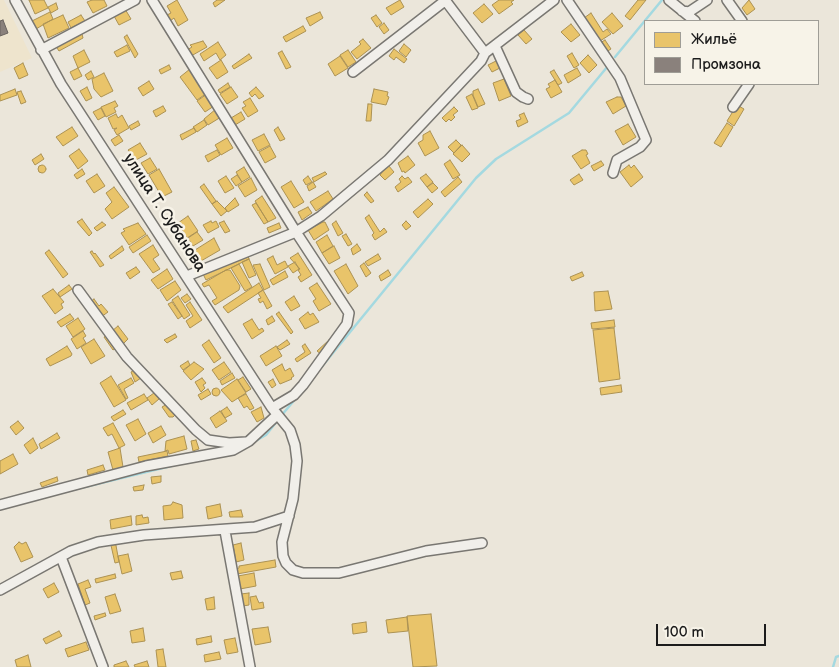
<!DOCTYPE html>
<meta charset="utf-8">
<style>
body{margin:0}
#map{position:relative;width:839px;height:667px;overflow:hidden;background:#ebe6da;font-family:"Balsamiq Sans",sans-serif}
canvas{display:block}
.legend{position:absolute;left:644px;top:20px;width:175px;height:65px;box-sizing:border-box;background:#f7f3e8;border:1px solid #9f9d96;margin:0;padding:6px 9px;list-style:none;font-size:15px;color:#1c1c1c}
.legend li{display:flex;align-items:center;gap:10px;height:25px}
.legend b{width:25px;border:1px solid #9f9d96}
.scale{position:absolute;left:656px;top:624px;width:110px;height:22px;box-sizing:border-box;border:2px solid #1c1c1c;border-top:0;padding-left:6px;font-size:15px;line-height:18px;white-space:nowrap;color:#1c1c1c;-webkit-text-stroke:4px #f7f3e8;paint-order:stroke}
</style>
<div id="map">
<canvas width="839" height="667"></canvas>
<ul class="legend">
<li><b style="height:14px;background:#e9c46a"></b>Жильё</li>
<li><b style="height:14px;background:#8a817c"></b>Промзона</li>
</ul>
<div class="scale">100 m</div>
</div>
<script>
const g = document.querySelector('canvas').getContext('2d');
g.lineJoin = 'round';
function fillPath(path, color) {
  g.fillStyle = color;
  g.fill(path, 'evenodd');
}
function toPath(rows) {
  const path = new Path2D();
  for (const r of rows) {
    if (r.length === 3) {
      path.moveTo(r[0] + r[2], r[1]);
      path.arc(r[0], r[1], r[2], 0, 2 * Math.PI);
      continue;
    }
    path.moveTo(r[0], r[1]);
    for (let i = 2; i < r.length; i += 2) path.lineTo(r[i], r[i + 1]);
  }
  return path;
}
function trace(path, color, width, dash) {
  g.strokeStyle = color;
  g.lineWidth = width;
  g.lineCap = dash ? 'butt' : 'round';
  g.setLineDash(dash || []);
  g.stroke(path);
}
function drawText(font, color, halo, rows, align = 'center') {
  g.font = font + ' "Balsamiq Sans",sans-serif';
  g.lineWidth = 5;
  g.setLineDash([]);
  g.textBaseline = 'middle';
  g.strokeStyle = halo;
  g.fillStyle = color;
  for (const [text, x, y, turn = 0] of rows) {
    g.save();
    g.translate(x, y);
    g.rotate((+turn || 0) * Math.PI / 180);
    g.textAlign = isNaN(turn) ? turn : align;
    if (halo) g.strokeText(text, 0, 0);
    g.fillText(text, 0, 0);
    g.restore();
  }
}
fillPath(toPath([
 [0,0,4,0,32,58,0,72]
]), '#eee4cd');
const homes = toPath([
 [29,0,44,0,48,8,35,14,29,0],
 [92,0,104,0,107,6,93,13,87,2,92,0],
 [177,0,188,20,178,26,174,18,170,21,167,15,171,13,167,6,177,0],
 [217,0,225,0,215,7,213,3,217,0],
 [400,0,404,7,391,15,386,8,400,0],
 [499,0,514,0,511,2,513,4,499,14,492,5,499,0],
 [638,0,646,0,630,20,625,16,638,0],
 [749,0,755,9,747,15,742,8,749,0],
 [56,3,58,9,51,13,48,7,56,3],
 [484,4,493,14,482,23,473,13,484,4],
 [125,9,131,19,119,25,114,16,125,9],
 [50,12,53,19,36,29,32,21,50,12],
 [320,12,323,18,310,26,306,18,320,12],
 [591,13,603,32,607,29,611,34,600,41,584,18,591,13],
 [612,13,623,26,613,34,602,22,612,13],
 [63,15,69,28,48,38,43,24,63,15],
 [81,15,85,21,71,28,68,22,81,15],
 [376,15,382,23,377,27,371,18,376,15],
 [384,23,389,30,384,34,379,27,384,23],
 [571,24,580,35,571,42,561,32,571,24],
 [303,26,306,31,286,42,283,37,303,26],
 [524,30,532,39,526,44,518,35,524,30],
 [77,33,78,36,82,34,83,38,59,51,55,45,77,33],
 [127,35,138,54,135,58,124,37,127,35],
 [363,39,371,48,357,59,351,52,361,44,359,42,363,39],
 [605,40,611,49,606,52,600,43,605,40],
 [203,41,207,47,191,56,187,50,192,47,190,45,203,41],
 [218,42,226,55,220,60,216,53,204,61,200,54,218,42],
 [404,44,411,50,406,57,399,51,404,44],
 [127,45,130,51,117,57,114,52,127,45],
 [394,49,407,59,404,63,396,57,394,60,389,56,394,49],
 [84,50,90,62,78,68,73,56,84,50],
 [348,50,356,62,348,67,340,55,348,50],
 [282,51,291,67,286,69,278,53,282,51],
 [572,53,579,65,574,68,567,56,572,53],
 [249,54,252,58,234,69,232,66,249,54],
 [588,55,597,65,589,73,580,63,588,55],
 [340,56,348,68,335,76,328,64,340,56],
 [221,60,228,72,217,79,209,68,221,60],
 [498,60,502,67,492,72,488,65,498,60],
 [23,63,28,75,19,79,14,68,23,63],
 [169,65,171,69,161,74,159,70,169,65],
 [78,68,82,76,74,80,70,72,78,68],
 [577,68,581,75,568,83,564,75,577,68],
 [190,69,207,93,197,100,180,77,190,69],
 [554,70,562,83,558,85,550,72,554,70],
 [91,71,94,77,88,80,85,75,91,71],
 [104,73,113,91,101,97,94,89,92,79,104,73],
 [504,79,511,96,499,101,493,83,504,79],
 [555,80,562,92,551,98,546,89,550,87,548,84,555,80],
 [149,81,154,89,143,96,138,88,149,81],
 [228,83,230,87,220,93,218,90,228,83],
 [87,87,92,98,86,101,80,91,87,87],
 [231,87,238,97,227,104,220,94,231,87],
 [256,87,264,96,259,99,255,94,252,97,249,93,256,87],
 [15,89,17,95,0,101,0,95,15,89],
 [374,89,388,92,387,96,389,97,386,105,371,102,374,89],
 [478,89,485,104,478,107,473,95,473,91,478,89],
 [21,91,26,102,21,104,17,92,21,91],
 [207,94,214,106,205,112,197,101,207,94],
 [472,94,478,108,472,110,466,97,472,94],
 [617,97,621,97,626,106,613,114,606,102,617,97],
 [250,98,258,111,248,117,242,108,246,106,243,102,250,98],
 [115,101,118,106,114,108,116,112,106,117,101,107,115,101],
 [368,104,372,104,371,121,366,121,368,104],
 [737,105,744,109,734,126,727,121,737,105],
 [163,106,166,111,156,117,153,111,163,106],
 [454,107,458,111,453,115,455,117,451,121,449,119,446,122,442,118,454,107],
 [101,108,105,116,98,120,93,112,101,108],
 [216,109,221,117,208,125,204,119,216,109],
 [241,112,245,119,235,125,231,118,241,112],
 [524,113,528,122,518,127,516,121,521,119,519,115,524,113],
 [116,114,118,118,122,115,129,128,117,135,114,130,117,128,113,129,108,118,116,114],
 [204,120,207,125,197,132,193,127,204,120],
 [138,121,140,125,131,130,129,126,138,121],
 [727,123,733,127,721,147,714,143,727,123],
 [628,124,636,137,623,145,615,131,628,124],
 [72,127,78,136,63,146,56,137,72,127],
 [278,127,285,139,280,141,274,130,278,127],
 [194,128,196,132,182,140,180,135,194,128],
 [430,131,439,148,425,156,418,143,423,140,423,135,430,131],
 [264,134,270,145,258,151,252,140,264,134],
 [119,135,123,141,115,146,111,140,119,135],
 [227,138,233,148,221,155,215,145,227,138],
 [456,140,461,145,454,153,448,147,456,140],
 [140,143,147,154,136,160,128,150,140,143],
 [462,145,470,154,462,162,453,154,462,145],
 [270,146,276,157,265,163,259,152,270,146],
 [79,149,88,161,78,169,69,156,79,149],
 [217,150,220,155,208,162,205,156,217,150],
 [582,150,586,150,588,154,586,155,590,163,581,169,572,156,582,150],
 [41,154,44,159,35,165,32,160,41,154],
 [408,156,415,165,405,173,404,171,402,172,398,163,408,156],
 [150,158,157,169,148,174,141,163,150,158],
 [450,160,460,175,453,179,444,164,450,160],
 [601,161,604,165,594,171,591,166,601,161],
 [42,169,4],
 [388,165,394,172,385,180,380,175,388,165],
 [629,165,631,168,634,165,643,177,631,187,620,172,629,165],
 [244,167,250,177,242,182,236,172,244,167],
 [82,169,85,174,77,179,74,175,82,169],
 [159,169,172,192,162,197,149,175,159,169],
 [325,172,327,174,314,182,312,178,325,172],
 [97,174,105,186,94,193,86,181,97,174],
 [426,174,433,182,427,187,420,178,426,174],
 [579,174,583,180,574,185,570,180,579,174],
 [237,175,242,182,236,186,231,179,237,175],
 [226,176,234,188,225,193,218,181,226,176],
 [308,176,312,182,306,185,303,180,308,176],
 [402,176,405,179,408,177,412,182,398,192,395,187,401,182,399,179,402,176],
 [458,177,462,182,445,197,441,192,458,177],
 [251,178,257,190,245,197,238,186,251,178],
 [291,181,304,202,294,208,281,187,291,181],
 [313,182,316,187,309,191,307,186,313,182],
 [433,183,438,188,432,193,427,187,433,183],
 [204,184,216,201,212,204,200,187,204,184],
 [114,187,129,207,112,219,105,209,112,202,106,193,114,187],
 [328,191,333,199,316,211,310,202,328,191],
 [367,192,374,201,371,203,364,195,367,192],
 [262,196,276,218,268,222,255,201,262,196],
 [235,198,239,205,228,212,225,208,235,198],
 [428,199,433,204,418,218,413,212,428,199],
 [217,201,227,211,221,216,212,204,217,201],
 [256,203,268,222,264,224,252,205,256,203],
 [308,207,312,213,302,220,298,212,308,207],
 [369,215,380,232,384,228,387,232,375,240,372,235,374,233,365,218,369,215],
 [188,216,198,231,187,238,178,223,188,216],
 [82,219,92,233,89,236,77,222,82,219],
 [211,221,212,223,216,221,219,227,208,233,203,225,211,221],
 [224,221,230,231,225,233,219,223,224,221],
 [336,221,343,233,338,236,332,224,336,221],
 [406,221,411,226,406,230,402,225,406,221],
 [102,222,106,225,97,231,94,228,102,222],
 [323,222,325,222,329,230,314,240,308,230,323,222],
 [138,223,146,234,129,245,121,233,125,231,123,229,138,223],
 [279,223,281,228,269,233,267,228,279,223],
 [197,232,203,240,193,246,188,238,197,232],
 [346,234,352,244,348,246,342,236,346,234],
 [147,235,151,241,133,253,129,247,147,235],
 [327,235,333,246,322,253,316,242,327,235],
 [214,238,220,250,201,261,195,250,214,238],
 [357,244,361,250,353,255,351,249,357,244],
 [153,245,159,255,153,259,160,269,153,273,139,254,153,245],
 [122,246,124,250,111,259,109,256,122,246],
 [334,246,340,258,329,264,322,253,334,246],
 [49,250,68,274,63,278,45,253,49,250],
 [92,251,94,254,95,253,104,265,100,267,90,252,92,251],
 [247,253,249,259,206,280,202,272,247,253],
 [298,253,312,275,301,282,298,277,301,275,298,270,300,269,290,258,298,253],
 [378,254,381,259,368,266,365,262,378,254],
 [273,256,277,265,285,261,288,267,275,274,267,259,273,256],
 [249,259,256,275,249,278,242,262,249,259],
 [295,262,299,269,293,273,288,266,295,262],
 [364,263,371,273,366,277,360,266,364,263],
 [239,264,252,287,245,291,231,268,239,264],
 [260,264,270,287,264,290,253,265,260,264],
 [346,264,358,286,348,294,334,271,346,264],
 [136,267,140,272,130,279,126,273,136,267],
 [167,269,173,279,158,289,151,280,167,269],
 [226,270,230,270,240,286,239,290,215,305,212,301,217,298,209,285,204,287,202,284,226,270],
 [388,270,391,275,381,281,379,276,388,270],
 [285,271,288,277,273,285,270,280,285,271],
 [582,272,584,276,572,281,570,277,582,272],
 [175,281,181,290,167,301,160,290,175,281],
 [259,283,263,290,228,313,223,307,259,283],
 [317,283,331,304,319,311,313,301,316,299,309,288,317,283],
 [69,285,72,289,60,297,58,293,69,285],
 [53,289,64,302,61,304,63,308,55,314,42,296,53,289],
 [263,290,272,306,267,309,263,301,260,303,258,299,261,298,258,293,263,290],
 [608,291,612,309,595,311,594,292,608,291],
 [187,294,191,299,185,303,181,298,187,294],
 [178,296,190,315,184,319,172,300,178,296],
 [294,296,300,306,291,311,285,302,294,296],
 [94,299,99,306,101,304,108,312,101,317,90,302,94,299],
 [172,302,182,316,178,319,168,304,172,302],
 [190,302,202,320,190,328,186,321,193,316,186,305,190,302],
 [279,312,293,332,291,334,276,314,279,312],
 [308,312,310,315,313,313,319,322,305,329,299,319,308,312],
 [70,314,74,319,61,327,57,322,70,314],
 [272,316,275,321,268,325,266,320,272,316],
 [78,318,85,329,73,337,66,326,78,318],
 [252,319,259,330,262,328,264,331,252,339,243,324,252,319],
 [614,320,615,327,592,329,591,323,614,320],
 [118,326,128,339,123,344,112,331,118,326],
 [614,328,620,379,599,382,593,330,614,328],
 [83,331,86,336,83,338,86,343,77,349,71,339,83,331],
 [175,334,177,337,167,343,164,340,175,334],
 [108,335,116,348,113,350,104,337,108,335],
 [94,339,105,356,91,364,81,347,94,339],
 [209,340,221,358,214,363,202,345,209,340],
 [287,340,290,344,280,350,277,347,287,340],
 [329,340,330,341,322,355,317,351,329,340],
 [305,344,311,353,297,362,295,359,305,352,302,346,305,344],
 [67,346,72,354,71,356,50,366,46,359,67,346],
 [276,346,282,356,266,366,260,356,276,346],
 [188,361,190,365,183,370,180,366,188,361],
 [194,362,204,369,191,380,183,371,194,362],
 [224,362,231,372,219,380,212,370,224,362],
 [282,364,285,371,290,368,294,376,291,378,292,379,280,384,272,370,282,364],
 [136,369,141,378,135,382,131,372,136,369],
 [232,373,235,378,222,385,220,381,232,373],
 [111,376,126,400,114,407,100,383,111,376],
 [243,377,251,389,246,392,238,380,243,377],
 [131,378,134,383,124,389,128,398,126,399,118,385,131,378],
 [202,378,206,383,203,385,205,388,201,392,195,382,202,378],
 [237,379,246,393,232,402,221,390,237,379],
 [273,379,276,385,272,388,268,382,273,379],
 [621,385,622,392,601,395,600,388,621,385],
 [216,392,4],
 [208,389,211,394,201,400,198,395,208,389],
 [154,393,159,399,152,405,147,398,154,393],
 [144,394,148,400,131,410,127,403,144,394],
 [246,394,254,408,250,410,247,406,244,408,238,398,246,394],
 [169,403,176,414,173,417,169,417,162,407,169,403],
 [227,407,232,414,225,418,221,411,227,407],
 [261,407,264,418,257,422,251,412,261,407],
 [123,410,126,414,114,421,111,417,123,410],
 [220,411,227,421,216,428,210,418,220,411],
 [138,419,146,434,135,441,126,425,138,419],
 [18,421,24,428,16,435,10,427,18,421],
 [113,423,125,445,119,448,112,434,108,436,103,428,113,423],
 [161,426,166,435,153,443,148,433,161,426],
 [57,433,60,438,41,449,39,444,57,433],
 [184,436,187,449,169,454,168,450,165,451,166,441,184,436],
 [33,438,38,448,30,454,24,445,33,438],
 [196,440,199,449,193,451,191,441,196,440],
 [120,448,123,467,113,470,108,452,120,448],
 [167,451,168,456,139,462,138,457,167,451],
 [13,454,18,464,0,474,0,461,13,454],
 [103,465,105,470,88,475,87,470,103,465],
 [161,476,161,482,152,484,151,477,161,476],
 [57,477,58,481,42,487,40,483,57,477],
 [144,485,143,490,134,491,133,487,144,485],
 [173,502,182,505,183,518,164,520,163,506,171,505,173,502],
 [220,504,222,516,208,519,206,507,220,504],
 [241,510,243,517,230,517,229,512,241,510],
 [142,515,143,518,148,517,149,523,136,525,136,516,142,515],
 [131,516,132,525,111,529,110,520,131,516],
 [115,540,119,562,115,563,110,541,115,540],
 [19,542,22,544,26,542,33,557,21,562,14,547,19,542],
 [241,543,244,560,236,562,233,545,241,543],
 [128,554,132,571,122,574,118,556,128,554],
 [275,560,276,567,237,574,236,569,239,568,239,566,275,560],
 [181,571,183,578,172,580,170,573,181,571],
 [254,573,256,586,240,589,238,576,254,573],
 [115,574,116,578,96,583,95,579,115,574],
 [88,580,91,587,85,589,90,603,85,605,78,584,88,580],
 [54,583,59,592,48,598,43,589,54,583],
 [249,593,249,605,243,606,241,594,249,593],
 [115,594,121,611,110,614,105,597,115,594],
 [256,596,259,603,263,602,264,608,252,610,250,597,256,596],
 [214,597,215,609,207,610,205,599,214,597],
 [105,613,106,616,95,620,94,616,105,613],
 [431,614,437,666,413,667,407,616,431,614],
 [407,617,408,631,388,633,386,620,407,617],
 [366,622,367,632,353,634,352,624,366,622],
 [268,627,271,642,255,645,252,629,268,627],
 [143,628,145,641,132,643,130,631,143,628],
 [59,631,62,636,46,644,43,639,59,631],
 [211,636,212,642,197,645,196,639,211,636],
 [235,638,238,652,227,654,224,640,235,638],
 [86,642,89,650,68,657,65,649,86,642],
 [163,649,166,667,158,667,156,650,163,649],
 [219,652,221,659,205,662,204,655,219,652],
 [28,655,31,667,17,667,15,660,28,655],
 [126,661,129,667,114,667,114,665,126,661],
 [147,661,149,667,135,667,134,665,147,661]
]);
fillPath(homes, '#e9c46a');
trace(homes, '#ac9253', 1);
const industry = toPath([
 [3,20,8,33,0,36,0,21,3,20]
]);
fillPath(industry, '#8a817c');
trace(industry, '#69635f', 1);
trace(toPath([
 [615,57,662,0],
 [319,370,476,178,496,159,569,113,608,66],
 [281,416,297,397],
 [252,443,266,435,278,420],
 [64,492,175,465],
 [833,667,836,657,839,656]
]), '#a4d9e0', 2.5);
const street = toPath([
 [15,0,61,84,272,408,290,430,295,445,297,461,293,499,282,542,283,556,286,563,293,570,303,573,339,573,426,551,482,543],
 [152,0,296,232,349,313,347,324,303,385,294,395,272,408],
 [445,0,485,53],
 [567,0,620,78,646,140,640,147,617,160,613,173],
 [669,0,695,21],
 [727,0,742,21],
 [682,11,689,12,707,0],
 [495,46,516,92,523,97,528,99],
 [41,50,135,0],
 [353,72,446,0],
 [733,107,749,84],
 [187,276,296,232,321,216,388,160,481,61,485,53,554,0],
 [78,290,127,357,196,430,208,440,229,443,246,442],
 [0,505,146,466,233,450,249,441,277,415],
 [225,531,250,667],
 [61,557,103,667],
 [0,590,71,551,98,542,144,535,255,527,289,516]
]);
trace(street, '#797772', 12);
trace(street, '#f1efea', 9);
drawText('16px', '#1c1c1c', '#f7f3e8', [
 ["улица Т. Субанова",164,213,57]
]);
</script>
